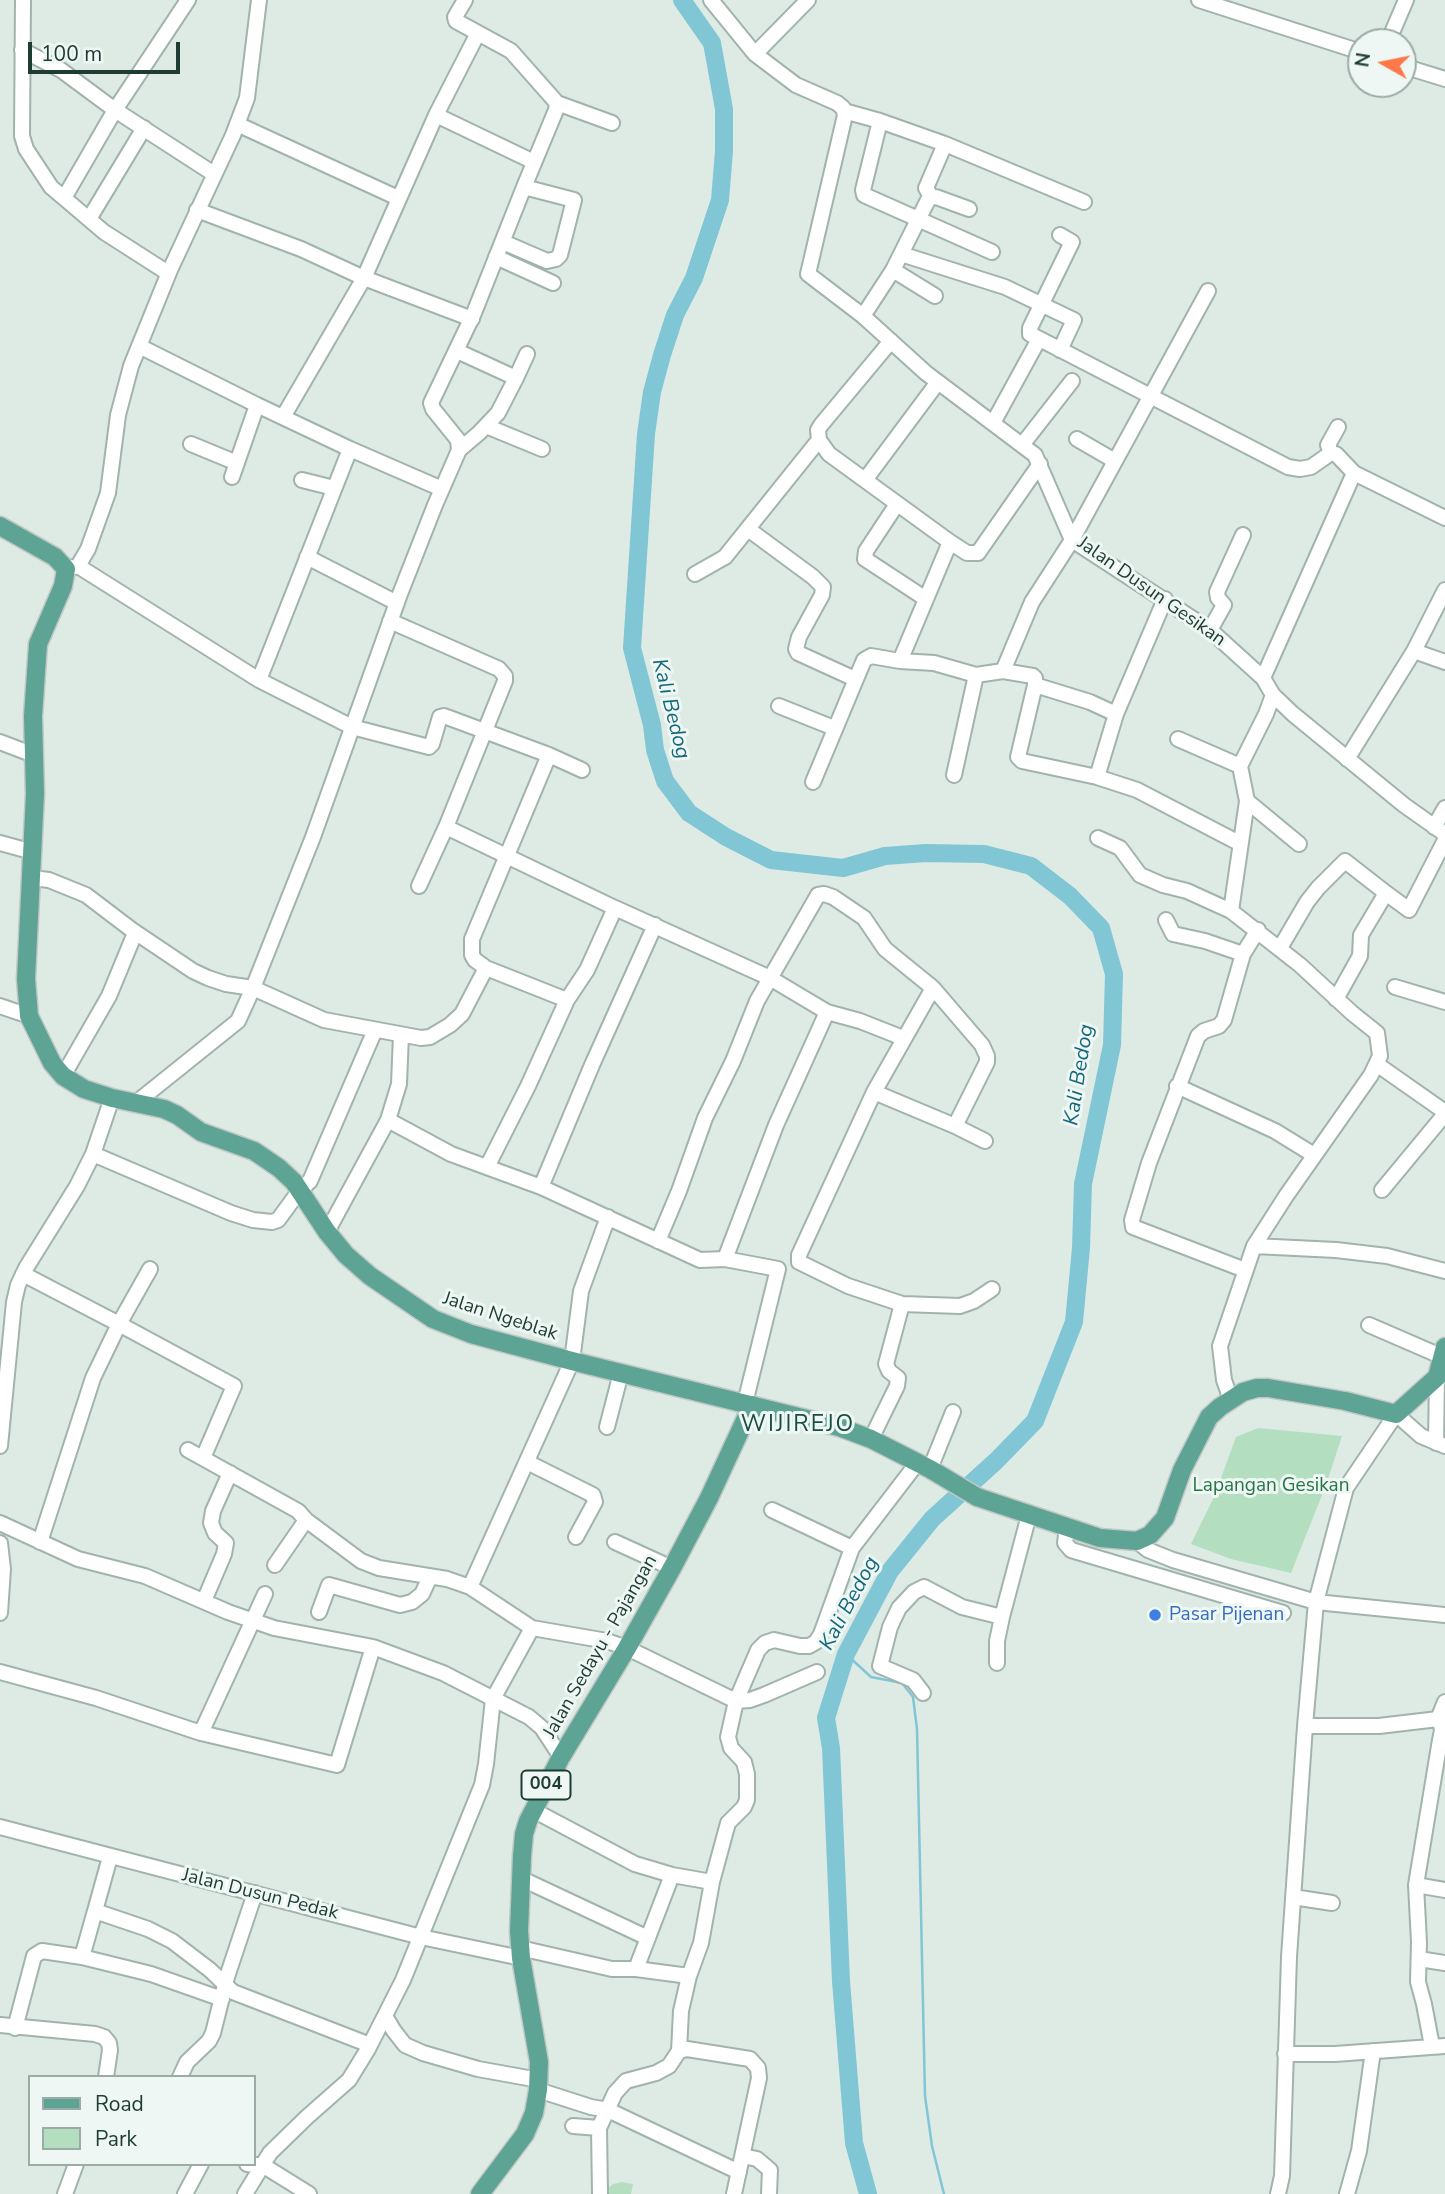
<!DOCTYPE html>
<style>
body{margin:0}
#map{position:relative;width:1445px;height:2194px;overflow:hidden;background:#deebe5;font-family:"Nunito Sans",sans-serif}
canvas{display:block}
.legend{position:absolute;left:28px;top:2075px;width:228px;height:91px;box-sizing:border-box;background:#eef7f3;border:2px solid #9baca7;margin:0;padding:9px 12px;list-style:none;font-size:21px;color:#1e3b34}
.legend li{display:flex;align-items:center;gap:14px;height:35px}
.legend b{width:35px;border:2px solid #9baca7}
.north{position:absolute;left:1347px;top:28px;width:70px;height:70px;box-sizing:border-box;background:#eef7f3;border:2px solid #9baca7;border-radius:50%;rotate:279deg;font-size:19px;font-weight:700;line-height:28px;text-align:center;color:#1e3b34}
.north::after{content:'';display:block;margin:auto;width:24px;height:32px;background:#fd7949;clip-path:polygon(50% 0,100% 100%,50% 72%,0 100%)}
.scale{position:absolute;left:28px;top:42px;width:152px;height:32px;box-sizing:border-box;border:4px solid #1e3b34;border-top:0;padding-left:9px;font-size:21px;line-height:24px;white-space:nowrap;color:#1e3b34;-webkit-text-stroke:5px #eef7f3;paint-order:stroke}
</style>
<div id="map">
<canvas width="1445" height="2194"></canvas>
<ul class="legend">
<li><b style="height:9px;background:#5ea494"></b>Road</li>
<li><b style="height:19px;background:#b4dec0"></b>Park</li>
</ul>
<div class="north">N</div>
<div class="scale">100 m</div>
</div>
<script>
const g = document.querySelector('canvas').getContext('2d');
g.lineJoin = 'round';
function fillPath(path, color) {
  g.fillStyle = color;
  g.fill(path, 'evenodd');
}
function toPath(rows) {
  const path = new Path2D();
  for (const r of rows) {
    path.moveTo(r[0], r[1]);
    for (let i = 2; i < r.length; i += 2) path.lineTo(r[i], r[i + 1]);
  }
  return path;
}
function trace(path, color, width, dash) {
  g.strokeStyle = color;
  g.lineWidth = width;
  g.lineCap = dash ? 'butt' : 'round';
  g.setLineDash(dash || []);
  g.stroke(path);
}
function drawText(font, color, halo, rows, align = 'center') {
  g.font = font + ' "Nunito Sans",sans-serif';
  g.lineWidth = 6;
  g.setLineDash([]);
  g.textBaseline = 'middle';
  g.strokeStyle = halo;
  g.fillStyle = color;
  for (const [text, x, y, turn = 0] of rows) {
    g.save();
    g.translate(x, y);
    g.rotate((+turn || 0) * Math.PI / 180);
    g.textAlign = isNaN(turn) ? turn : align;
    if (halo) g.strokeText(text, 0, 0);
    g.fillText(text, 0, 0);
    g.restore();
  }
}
fillPath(toPath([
 [1258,1428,1342,1436,1326,1485,1291,1573,1231,1559,1191,1544,1214,1497,1236,1437],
 [622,2182,633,2184,631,2194,607,2194,607,2189,613,2184]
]), '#b4dec0');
trace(toPath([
 [846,1654,871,1677,902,1683,913,1697,917,1729,925,2096,932,2146,944,2194]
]), '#80c6d5', 2.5);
trace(toPath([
 [682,0,712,43,724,109,724,151,720,200,694,278,675,315,662,355,652,392,646,434,632,648,652,725,655,750,665,781,689,813,726,837,771,860,843,868,885,856,926,853,984,854,1031,866,1070,896,1101,928,1114,974,1112,1045,1083,1184,1081,1248,1074,1322,1035,1421,996,1461,932,1519,890,1571,846,1654,826,1718,831,1748,841,1981,854,2143,868,2194]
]), '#80c6d5', 18);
const minor = toPath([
 [23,0,22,136,26,149,51,187,104,232,168,273],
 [188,0,115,110,214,174],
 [465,0,455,17,456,21,511,51,557,103,556,110,524,187,574,200,560,255,556,259,547,261,503,242],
 [711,0,755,54],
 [808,0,755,54,796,85,837,103,843,108,845,115,808,274,863,316,926,373,1035,455,1072,540,1210,630,1263,678,1273,695,1293,714,1404,805,1445,834],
 [1199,0,1361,52],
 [1388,42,1406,0],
 [22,50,61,70,115,110,64,198],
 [1403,66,1445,79],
 [557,103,612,123],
 [844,111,880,121,863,190,864,195,992,252],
 [436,115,534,162],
 [880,121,945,144,1084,202],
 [237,124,398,198],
 [931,197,926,188,945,144],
 [197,210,301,249,364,278,472,319],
 [89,219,144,128],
 [1060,235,1072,242,1030,328,1030,334,1288,467,1300,469,1311,467,1331,453],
 [901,254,1005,287,1074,320,1060,350],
 [496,257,553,283],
 [893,270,935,296],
 [863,316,893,270,929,198,936,197,969,209],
 [891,341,821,425,818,430,819,440,829,454,950,542],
 [139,346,257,405,232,477],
 [457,351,516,378,498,413,479,433,459,450],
 [516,378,527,354],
 [257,405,350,449,259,680],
 [283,417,364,278,436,115,478,33],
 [993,423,1039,339],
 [486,426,542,449],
 [1338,427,1328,445,1331,453,1336,454,1354,473,1445,518],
 [1077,439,1115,461],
 [191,444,237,463],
 [1022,445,1072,381],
 [350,449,442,489],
 [302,480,334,488],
 [865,480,938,382],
 [897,504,866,551,865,559,926,599],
 [748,529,813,577,823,587,822,595,799,637,796,649,798,653,855,679],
 [307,557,397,603],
 [78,566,259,680,352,727,429,747,432,744,440,717,444,716,549,755,582,770],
 [66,569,78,566,88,549,108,493,118,415,131,366,170,270,233,135,247,98,259,0],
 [695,574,725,557,819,440],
 [1165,599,1116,714,1090,702,1035,685,1018,757,1022,761,1097,777,1137,790,1239,843],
 [390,621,499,669,505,676,505,681,446,827,615,908,770,978,827,1012,776,1125,725,1259],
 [1210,630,1224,605,1218,598,1217,592,1243,535],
 [1414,651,1445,662],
 [900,661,934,663,976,675,1003,671,1032,602,1072,540,1208,291],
 [1003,671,1033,676,1035,678,1035,685],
 [1263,678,1354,473],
 [779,706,834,728],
 [1178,739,1240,766],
 [0,742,34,755],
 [1347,759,1414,651,1445,590],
 [954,775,976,675],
 [1097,777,1116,714],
 [813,782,864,660,871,656,900,661,950,542,967,553,978,553,1040,464],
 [1247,801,1299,844],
 [1434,827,1445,808],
 [1098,838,1120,848,1140,875,1163,885,1187,891,1231,911],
 [0,843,33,852],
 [32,878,49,880,86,895,132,930,193,971,208,978,226,984,253,988,324,1020,421,1038,430,1037,450,1025,462,1014,486,968,475,960,472,955,472,939,549,755],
 [419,886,446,827],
 [1386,893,1409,910,1445,840],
 [1166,920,1173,934,1205,941,1243,954],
 [1280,948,1307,902,1318,888,1345,861,1386,893,1361,935,1360,956,1336,999],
 [486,968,567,1000,587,970,615,908],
 [1395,987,1445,1002],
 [0,1006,29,1016],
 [827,1012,860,1021,903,1038],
 [1378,1065,1445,1112],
 [63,1076,109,996,135,933],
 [1177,1086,1275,1131,1314,1155],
 [874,1092,955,1126,985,1141],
 [137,1102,238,1021,253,988,313,837,400,594,435,505,459,450,458,440,433,409,431,403,474,313,524,187],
 [388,1120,399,1084,401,1035],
 [93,1154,231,1213,253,1220,272,1222,278,1220,300,1190,310,1181,375,1030],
 [487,1167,528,1086,567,1000],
 [541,1187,592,1065,655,925],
 [1382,1190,1445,1114],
 [327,1232,388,1120,451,1154,541,1187,700,1260,725,1259,778,1269],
 [658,1241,679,1191,705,1118,733,1061,757,1001,818,895,824,894,833,897,864,918,885,949,933,988,982,1045,987,1056,987,1062,955,1126],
 [1254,1246,1336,1250,1387,1256,1445,1271],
 [1245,1270,1133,1227,1132,1220,1149,1163,1198,1036,1204,1031,1219,1026,1224,1020,1243,954,1258,930],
 [23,1274,119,1324,150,1269],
 [902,1304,960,1306,974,1301,992,1289],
 [1369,1325,1443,1357],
 [1231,1400,1224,1380,1220,1346,1254,1246,1286,1196,1371,1075,1380,1056,1377,1033,1352,1013,1300,965,1231,911,1247,801,1240,766,1266,714,1273,695],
 [745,1403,778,1269],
 [607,1427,621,1373],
 [871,1439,897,1386,898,1378,889,1371,886,1364,902,1304,848,1286,799,1262,799,1255,874,1092,933,988],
 [1436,1443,1437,1377],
 [0,1446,14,1302,18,1285,26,1268,77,1186,93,1154,112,1098],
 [188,1450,298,1511,306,1520,361,1561,379,1568,447,1579,470,1587,532,1628,493,1699,486,1764,482,1785,403,1980,368,2049,349,2080,307,2117,270,2153,245,2194],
 [527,1462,593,1495,595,1502,576,1537],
 [930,1469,953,1412],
 [772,1510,852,1548],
 [0,1523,78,1559,145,1576,228,1612,274,1628,373,1647,337,1765,201,1733,96,1698,0,1672],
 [1067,1527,1065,1543,1071,1550,1283,1613],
 [1137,1541,1148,1550,1173,1560,1316,1602,1445,1615],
 [40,1542,93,1378,119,1324,234,1386,203,1458],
 [615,1542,672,1568],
 [0,1543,3,1569,0,1613],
 [275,1565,306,1520],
 [470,1587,572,1361,581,1291,608,1217],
 [204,1601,224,1554,226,1543,215,1533,211,1523,213,1511,230,1473],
 [319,1612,329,1585,400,1605,412,1602,422,1594,430,1577],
 [532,1628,607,1641,627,1648,736,1701,750,1700,764,1695,817,1672],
 [373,1647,443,1673,529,1717,542,1728,561,1757],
 [997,1663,997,1641,1002,1617],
 [923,1693,913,1680,880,1666,890,1627,899,1608,914,1592,924,1587,962,1607,1002,1617,1029,1515],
 [1305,1726,1379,1726,1438,1719,1445,1702],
 [201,1733,265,1594],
 [0,1827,421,1937,521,1958],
 [110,1857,95,1911,148,1929,172,1941,210,1970,233,1992,370,2045],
 [520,1878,648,1938],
 [712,1882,728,1823,744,1807,747,1800,747,1774,744,1762,731,1748,728,1737,736,1701,758,1650,765,1643,774,1640,800,1646,809,1646,816,1642,821,1634,852,1548,918,1462],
 [1416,1885,1445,1890],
 [1293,1897,1332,1903],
 [520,1948,612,1969,636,1969,689,1976,701,1943,712,1882,672,1875,635,1864,533,1810],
 [82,1957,151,1974,222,1999],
 [1419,1959,1445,1963],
 [636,1969,672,1875],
 [385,2016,394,2031,405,2045,423,2053,478,2069,539,2080],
 [0,2025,95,2034,104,2037,109,2043,110,2050,106,2077],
 [15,2028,34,1956,42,1951,82,1957,95,1911],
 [1432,2046,1424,2004,1418,1982,1419,1942,1416,1885,1440,1740,1442,1730,1440,1720,1438,1719],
 [679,2051,681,2011,689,1976],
 [1285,2054,1335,2054,1445,2046],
 [180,2077,187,2062,209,2041,213,2033,227,1977,255,1893],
 [538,2090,591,2107,608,2110,739,2172],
 [573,2126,599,2128],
 [743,2156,757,2159,770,2170,769,2194],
 [247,2164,264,2166,309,2194],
 [65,2194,76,2164],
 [185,2194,201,2164],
 [600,2194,599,2128,615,2093,626,2081,656,2073,669,2066,679,2051,687,2049,750,2059,758,2068,759,2078,734,2194],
 [1278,2194,1282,2176,1289,1957,1305,1726,1316,1602,1346,1488,1396,1414,1421,1436,1445,1446],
 [1347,2194,1359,2151,1373,2051]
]);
const major = toPath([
 [0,526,55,557,66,569,63,586,38,644,33,716,35,794,26,979,29,1016,52,1063,63,1076,84,1089,112,1098,164,1109,177,1115,201,1132,254,1151,279,1168,294,1182,327,1232,346,1255,370,1276,433,1319,471,1334,572,1361,839,1427,871,1439,930,1469,977,1497,1100,1538,1137,1541,1150,1535,1165,1518,1182,1470,1209,1417,1220,1407,1243,1392,1257,1388,1268,1388,1345,1401,1396,1414,1437,1377,1445,1347],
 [480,2194,525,2134,534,2113,538,2090,539,2062,521,1958,519,1931,522,1856,524,1834,528,1821,561,1757,627,1648,672,1568,709,1498,752,1405]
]);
trace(minor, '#a1b3ac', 18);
trace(major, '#c0c8c6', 21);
trace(minor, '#fff', 14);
trace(major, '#5ea494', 18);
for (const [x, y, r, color] of [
 [1155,1615,7,"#3f7fe0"]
]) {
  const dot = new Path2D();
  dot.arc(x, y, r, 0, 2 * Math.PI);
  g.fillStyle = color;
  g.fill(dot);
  trace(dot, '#eef7f3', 2.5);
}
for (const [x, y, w] of [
 [546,1785,49]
]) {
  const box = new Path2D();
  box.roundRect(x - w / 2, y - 14.5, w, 29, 5);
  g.fillStyle = '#eef7f3';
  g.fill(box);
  trace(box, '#1e3b34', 2);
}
drawText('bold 18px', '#1e3b34', null, [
 ["004",546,1785]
]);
drawText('19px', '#1e3b34', '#eef7f3', [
 ["Jalan Dusun Gesikan",1151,592,35],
 ["Jalan Ngeblak",500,1317,18],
 ["Jalan Sedayu - Pajangan",601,1647,-60],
 ["Jalan Dusun Pedak",260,1895,14]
]);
drawText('19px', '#257546', '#eef7f3', [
 ["Lapangan Gesikan",1271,1486]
]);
drawText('19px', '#366cbe', '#eef7f3', [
 ["Pasar Pijenan",1169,1615]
], 'left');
drawText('italic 21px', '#14687b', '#eef7f3', [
 ["Kali Bedog",670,709,76],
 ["Kali Bedog",1080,1075,-81],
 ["Kali Bedog",850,1604,-62]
]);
g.letterSpacing = '2px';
drawText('23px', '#194f43', '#eef7f3', [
 ["WIJIREJO",798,1425]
]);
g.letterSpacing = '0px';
</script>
